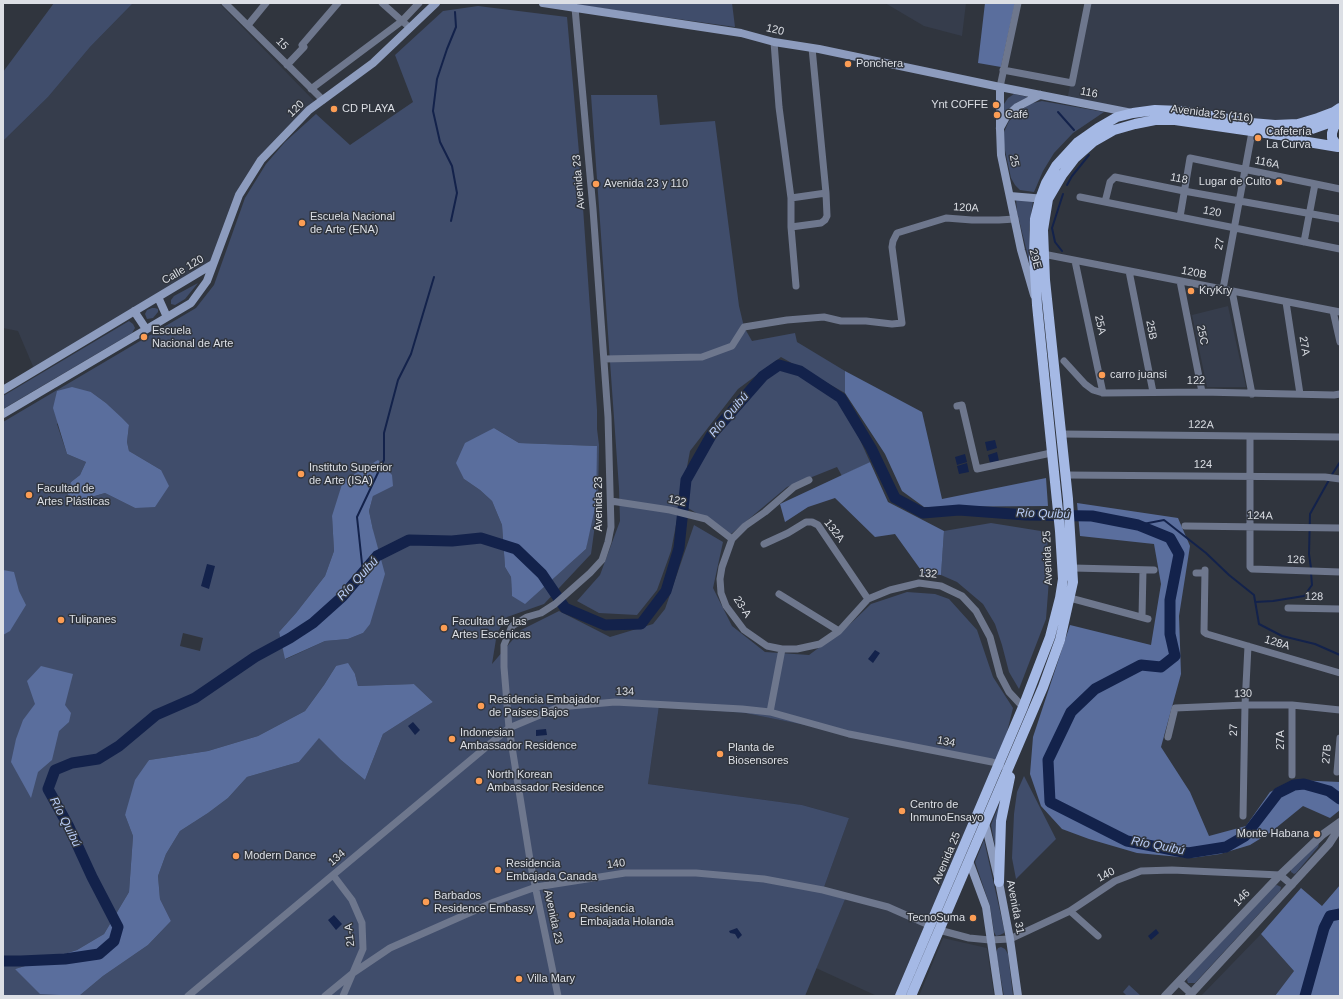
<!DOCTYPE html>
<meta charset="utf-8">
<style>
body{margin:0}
#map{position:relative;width:1343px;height:999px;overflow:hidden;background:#30353e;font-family:Arial,sans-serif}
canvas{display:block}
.frame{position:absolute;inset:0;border:4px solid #dcdfe5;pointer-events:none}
</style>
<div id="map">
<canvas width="1343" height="999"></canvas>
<div class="frame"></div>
</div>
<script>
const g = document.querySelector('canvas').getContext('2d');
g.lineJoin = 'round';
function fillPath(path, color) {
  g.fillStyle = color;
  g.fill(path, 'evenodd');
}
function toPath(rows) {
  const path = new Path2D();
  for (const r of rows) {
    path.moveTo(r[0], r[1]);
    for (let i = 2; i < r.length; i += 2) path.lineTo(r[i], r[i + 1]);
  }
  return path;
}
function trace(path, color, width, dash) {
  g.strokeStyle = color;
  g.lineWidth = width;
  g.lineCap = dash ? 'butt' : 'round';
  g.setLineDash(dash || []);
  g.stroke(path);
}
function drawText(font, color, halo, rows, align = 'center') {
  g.font = font + ' Arial,sans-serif';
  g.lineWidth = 3;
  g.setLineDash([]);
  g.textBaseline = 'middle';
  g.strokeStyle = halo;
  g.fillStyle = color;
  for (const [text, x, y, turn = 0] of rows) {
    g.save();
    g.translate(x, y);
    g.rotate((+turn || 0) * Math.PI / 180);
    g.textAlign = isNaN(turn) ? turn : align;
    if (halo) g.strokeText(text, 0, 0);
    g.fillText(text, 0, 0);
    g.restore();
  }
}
fillPath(toPath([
 [133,3,219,3,317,104,261,160,239,195,213,264,35,371,18,331,3,328,3,141,48,97,90,47],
 [885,3,966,3,962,36,924,26],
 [1088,3,1340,3,1340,108,1298,124,1133,113,1067,100],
 [1228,306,1246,387,1207,387,1192,315],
 [659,706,745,713,999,764,900,996,877,996,816,968,846,897,823,890,849,818,802,805,648,784],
 [1261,934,1294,971,1275,996,1201,996],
 [943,938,987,948,994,996,919,996]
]), '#363d4c');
fillPath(toPath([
 [54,3,133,3,90,47,48,97,3,141,3,72],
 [564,3,732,3,735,27],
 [478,6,567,17,580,164,597,410,597,429,599,445,598,503,591,554,544,604,507,617,497,633,492,664,521,630,559,611,610,637,653,624,665,609,694,525,723,542,713,588,732,626,765,652,809,655,848,626,871,604,907,592,935,594,949,599,977,630,993,677,1013,708,999,764,745,713,659,706,648,784,802,805,849,818,823,890,846,897,805,996,3,996,3,422,196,308,214,285,245,198,266,164,285,142,316,114,350,145,413,102,395,55,443,11],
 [91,392,106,403,129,425,127,442,129,451,161,470,135,508,105,493,82,500,71,482,80,475,86,462,67,454,57,424],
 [494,428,519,443,597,446,586,549,566,567,512,596,511,577,505,567,502,525,492,501,480,490,464,479],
 [373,496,369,511,373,530,363,633,348,639,325,641,286,659,279,632,296,613,325,576,334,551,332,516],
 [183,633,203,638,200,651,180,646],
 [336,666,355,674,358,686,414,684,433,702,383,734,365,780,341,760,319,737,299,762,247,777,228,798,208,813,180,831,166,854,158,876,160,899,171,921,148,945,103,976,79,996,15,969,77,950,104,934,129,892,133,836,125,815,149,760,208,751,258,736,305,711,324,685],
 [1014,94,1028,97,1016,103,1003,116,1004,104,1008,98],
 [591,95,657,95,660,125,715,121,739,306,744,327,752,341,795,333,797,342,845,371,845,393,781,357,738,389,690,451,671,551,657,590,637,615,599,613,577,601,600,575,620,521,619,488],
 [1042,101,1104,112,1073,133,1054,153,1043,171,1034,192,1020,190,1015,185,1011,178,1003,141,1004,132,1009,121,1029,104],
 [1016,199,1033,201,1029,230,1030,264,1017,212],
 [198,283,185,299,175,305,171,304,171,300,174,296],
 [152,308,155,308,158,309,158,312,153,318,147,319,145,314,147,310],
 [129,321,133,324,135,328,132,333,3,409,3,396],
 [779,365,800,371,841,398,870,462,842,476,837,467,787,487,731,534,688,508,686,480,712,434,763,376],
 [991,523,1047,532,1049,580,1046,619,1019,689,1009,672,1002,645,995,624,983,604,957,582,941,575,944,531],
 [1024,776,1056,839,1016,879,1012,858,1014,814,1017,792],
 [1002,797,995,846,991,825],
 [984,840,1004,929,1004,933,1000,935,996,936,994,932,990,906,975,862],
 [1317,842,1319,844,1318,847,1296,873,1294,874,1291,872,1291,868],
 [1277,885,1281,887,1280,891,1195,983,1188,983,1187,980,1188,977,1274,886],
 [1001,947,1005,949,1008,954,1013,996,1004,996,996,952,998,948],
 [1129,985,1141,996,1127,996,1123,992]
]), '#404d6b');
fillPath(toPath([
 [985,3,1015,3,1001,67,978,63],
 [845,371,922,412,942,499,1046,478,1048,506,924,507,902,491,885,454,845,393],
 [72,387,91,392,106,403,121,417,129,425,127,442,129,451,161,470,169,486,155,507,135,508,105,493,81,500,68,495,71,482,80,475,86,462,67,454,53,408,57,391],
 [494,428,519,443,597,446,596,503,586,549,525,604,512,596,511,577,505,567,502,525,492,501,480,490,464,479,456,463,465,443],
 [378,460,392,475,393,486,373,496,369,511,373,530,385,574,370,624,363,633,348,639,325,641,285,659,279,632,296,613,325,576,334,551,332,516,343,481],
 [870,462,888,502,944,531,941,575,923,573,895,534,875,537,835,498,808,507,785,522,780,504],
 [1077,503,1178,518,1190,546,1179,616,1181,674,1161,747,1190,792,1209,836,1246,826,1270,792,1295,780,1340,782,1340,810,1330,818,1303,806,1271,832,1250,845,1220,854,1191,858,1137,853,1089,839,1062,829,1041,806,1030,774,1033,737,1070,625,1151,645,1161,584,1154,544,1080,536],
 [3,570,14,572,19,591,26,605,10,631,3,635],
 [348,663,355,674,358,686,414,684,433,702,383,734,365,780,341,760,319,738,299,762,247,777,228,798,208,813,180,831,166,854,158,876,160,899,171,921,148,945,103,976,79,996,40,994,15,969,77,950,104,934,129,892,133,836,125,815,135,780,149,760,208,751,258,736,305,711,324,685,336,666],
 [41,666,73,674,65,705,71,713,69,722,59,731,52,760,38,772,31,798,11,762,16,739,23,720,35,704,27,681],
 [1340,885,1340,996,1275,996,1294,971,1261,934,1301,888,1322,906]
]), '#5a6e9d');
fillPath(toPath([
 [995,440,997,448,987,451,985,442],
 [997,452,999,461,990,463,988,455],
 [965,454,967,462,957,465,955,457],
 [967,463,969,472,959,474,957,466],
 [207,564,215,566,209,589,201,586],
 [875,650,880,653,873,663,868,659],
 [413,722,420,730,415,735,408,726],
 [546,729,547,735,536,736,536,730],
 [334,915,342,924,336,930,328,920],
 [737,928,742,935,738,939,735,934,730,933,729,931],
 [1156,929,1159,933,1151,940,1148,936]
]), '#13224b');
trace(toPath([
 [1058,112,1074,130],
 [1067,185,1072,176,1089,155],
 [451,221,457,193,452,166,440,142,433,111,437,79,447,49,456,27,455,12],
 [1062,251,1055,242,1052,228,1063,194],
 [1331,476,1340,462],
 [1138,525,1164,520,1206,553,1229,575,1254,595,1259,624,1282,636,1315,644,1340,655],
 [1311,568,1309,554,1310,514,1329,480],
 [363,573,357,517,384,460,384,433,398,380,411,354,434,277],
 [1255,602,1273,601,1304,596,1312,585,1311,573]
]), '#13224b', 2);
trace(toPath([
 [3,961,21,961,65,959,99,954,114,941,118,927,92,877,69,827,48,789,55,770,72,763,98,759,119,746,156,715,195,698,255,657,290,638,313,623,342,597,377,556,409,540,452,541,481,538,516,549,542,574,565,608,605,625,641,624,666,591,679,548,686,480,712,434,763,376,779,365,800,371,841,398,871,448,895,498,923,513,959,510,1026,515,1092,516,1138,525,1170,538,1179,554,1170,600,1170,634,1175,656,1161,667,1141,665,1095,689,1071,712,1048,760,1050,802,1127,841,1188,853,1226,847,1245,836,1278,793,1294,785,1304,784,1329,791,1340,799],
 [1305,996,1324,928,1330,916,1340,914]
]), '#13224b', 11);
trace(toPath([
 [225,3,323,100],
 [382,3,410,28],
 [248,25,266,3],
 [774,42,779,107,791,198,791,227,796,286],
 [287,65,304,47,302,45,338,3],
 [1003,70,1072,83,1088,3],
 [1000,87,1018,3],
 [311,89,402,21,419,3],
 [1080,197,1340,249],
 [791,198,826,193,812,48],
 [1105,202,1110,182,1115,177,1184,191,1340,219],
 [1180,217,1190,158,1340,189],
 [791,227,821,223,825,220,827,216,826,193],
 [1304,242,1315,184],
 [1043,254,1340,312],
 [1075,261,1103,393],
 [1129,271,1153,392],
 [1180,281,1202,392],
 [1223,289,1252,132],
 [1232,291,1252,394],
 [1286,302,1300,394],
 [1333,311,1340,342],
 [604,359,702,357,732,346,744,327,787,320,824,317,841,321,866,321,892,324,902,323,892,247,893,241,897,233,946,218,972,220,999,220,1015,219],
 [1064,361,1085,384,1093,390,1103,393,1202,392,1334,395,1340,394],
 [957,406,962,405,977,469,1051,453],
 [1061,434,1340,437],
 [1250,437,1250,567,1252,569,1340,572],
 [1066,475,1325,477,1340,479],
 [809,480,794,487,765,512,745,526,732,539,722,567,720,579,721,593,726,606,744,630,767,646,782,649,797,649,820,644,839,631,868,599,890,590,919,583,941,586,962,596,976,611,990,637,1000,675,1009,692,1023,707],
 [611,501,670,510,706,519,732,539],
 [1185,526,1340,528],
 [764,544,788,533,806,522,812,522,818,525,868,599],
 [1073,568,1154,570],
 [1205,570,1204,632,1207,634,1340,673],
 [1196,573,1205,573],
 [779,594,839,631],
 [1070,598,1148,619],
 [1288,608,1340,609],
 [1142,617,1143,570],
 [770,712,782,649],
 [1168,737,1175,708,1245,705,1292,705,1340,710],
 [1337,772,1340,738],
 [1292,775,1292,705],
 [1243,816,1245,705,1248,646],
 [333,875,352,900,362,923,363,949,343,996],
 [1070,911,1098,936],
 [939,930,969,938,990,940,1010,939,1070,911,1115,881,1141,871,1172,870,1280,875,1292,885],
 [188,996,509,728,559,707,615,702,742,709,770,712,849,734,992,762,999,764,1001,766],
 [325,996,353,973,390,948,494,902,536,887,625,873,696,873,764,879,823,890,888,907,931,926],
 [558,996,531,866,509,728,504,667,504,645,512,626,527,617,541,613,555,604,590,573,602,560,608,542,611,527,608,417,593,209,575,8]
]), '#6e778d', 7);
trace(toPath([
 [1179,982,1191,993],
 [1165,996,1280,875,1322,835,1340,822],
 [1189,996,1329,844,1340,827]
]), '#6e778d', 8);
trace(toPath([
 [543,3,741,33,774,42,819,49,1000,87,1132,113],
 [1000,87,1000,129,1001,155,1021,250,1034,295],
 [1000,128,1006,117,1017,107,1040,95],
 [1010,196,1045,199],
 [158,297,167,317],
 [134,311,146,329],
 [3,390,213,264],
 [3,414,191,303,207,281,239,195,261,160,309,110,373,63,436,3],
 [985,823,999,882,1010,939,1018,996],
 [969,861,986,907,999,996]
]), '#8d9cbe', 8);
trace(toPath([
 [1283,136,1302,141,1338,147],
 [1338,147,1332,138,1332,133,1334,127,1340,120],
 [999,882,1001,821,1010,777],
 [900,996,1023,707,1050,637,1060,598,1063,579,1060,531,1037,305,1034,256,1035,219,1040,199,1046,183,1056,166,1078,142,1098,128,1117,117,1133,113,1155,110,1181,111,1251,123,1275,125,1298,124,1318,118,1334,112,1340,108],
 [911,996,1043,687,1060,640,1073,582,1068,499,1045,280,1043,230,1048,199,1062,175,1075,158,1093,142,1114,130,1135,124,1155,120,1175,120,1279,135,1309,130,1340,119]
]), '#a5b9e5', 10);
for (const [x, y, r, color] of [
 [848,64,4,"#fc9d54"],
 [996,105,4,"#fc9d54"],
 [334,109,4,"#fc9d54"],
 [997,115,4,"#fc9d54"],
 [1258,138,4,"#fc9d54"],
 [1279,182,4,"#fc9d54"],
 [596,184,4,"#fc9d54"],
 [302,223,4,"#fc9d54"],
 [1191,291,4,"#fc9d54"],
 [144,337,4,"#fc9d54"],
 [1102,375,4,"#fc9d54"],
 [301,474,4,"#fc9d54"],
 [29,495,4,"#fc9d54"],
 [61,620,4,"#fc9d54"],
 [444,628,4,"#fc9d54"],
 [481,706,4,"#fc9d54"],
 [452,739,4,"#fc9d54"],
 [720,754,4,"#fc9d54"],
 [479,781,4,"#fc9d54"],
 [902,811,4,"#fc9d54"],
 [1317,834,4,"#fc9d54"],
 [236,856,4,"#fc9d54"],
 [498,870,4,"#fc9d54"],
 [426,902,4,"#fc9d54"],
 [572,915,4,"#fc9d54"],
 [973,918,4,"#fc9d54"],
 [519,979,4,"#fc9d54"]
]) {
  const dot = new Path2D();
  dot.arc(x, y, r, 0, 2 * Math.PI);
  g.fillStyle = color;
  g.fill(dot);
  trace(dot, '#30353e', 1.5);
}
drawText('11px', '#dcdfe5', '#30353e', [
 ["120",775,30,13],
 ["15",282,44,46],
 ["116",1089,93,11],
 ["120",296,109,-44],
 ["Avenida 25 (116)",1212,114,7],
 ["25",1014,161,79],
 ["116A",1267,163,11],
 ["118",1179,179,11],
 ["Avenida 23",579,182,-95],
 ["120A",966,208,3],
 ["120",1212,212,11],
 ["27",1220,244,-79],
 ["29E",1035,259,75],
 ["Calle 120",183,270,-30],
 ["120B",1194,273,11],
 ["25A",1100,325,78],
 ["25B",1151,330,79],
 ["25C",1202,335,79],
 ["27A",1304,346,81],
 ["122",1196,381],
 ["122A",1201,425,1],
 ["124",1203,465],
 ["122",677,501,13],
 ["Avenida 23",599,504,-90],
 ["124A",1260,516,1],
 ["132A",834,531,53],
 ["Avenida 25",1048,558,-92],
 ["126",1296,560,2],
 ["132",928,574,5],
 ["128",1314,597,1],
 ["23-A",742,607,57],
 ["128A",1277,643,17],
 ["134",625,692,1],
 ["130",1243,694,-1],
 ["27",1234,730,-89],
 ["27A",1281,740,-90],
 ["134",946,742,11],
 ["27B",1327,754,-85],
 ["134",337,858,-40],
 ["Avenida 25",947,858,-67],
 ["140",616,864,-7],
 ["140",1106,875,-29],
 ["146",1242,898,-46],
 ["Avenida 31",1015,907,79],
 ["Avenida 23",553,917,78],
 ["21-A",350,935,-96]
]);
drawText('11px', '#dcdfe5', '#30353e', [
 ["Ponchera",856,64],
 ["Ynt COFFE",988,105,"right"],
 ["CD PLAYA",342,109],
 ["Café",1005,115],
 ["Cafetería",1266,132],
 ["La Curva",1266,145],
 ["Lugar de Culto",1271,182,"right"],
 ["Avenida 23 y 110",604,184],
 ["Escuela Nacional",310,217],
 ["de Arte (ENA)",310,230],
 ["KryKry",1199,291],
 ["Escuela",152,331],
 ["Nacional de Arte",152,344],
 ["carro juansi",1110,375],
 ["Instituto Superior",309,468],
 ["de Arte (ISA)",309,481],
 ["Facultad de",37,489],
 ["Artes Plásticas",37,502],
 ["Tulipanes",69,620],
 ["Facultad de las",452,622],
 ["Artes Escénicas",452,635],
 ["Residencia Embajador",489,700],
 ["de Países Bajos",489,713],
 ["Indonesian",460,733],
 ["Ambassador Residence",460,746],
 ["Planta de",728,748],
 ["Biosensores",728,761],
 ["North Korean",487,775],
 ["Ambassador Residence",487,788],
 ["Centro de",910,805],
 ["InmunoEnsayo",910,818],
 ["Monte Habana",1309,834,"right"],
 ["Modern Dance",244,856],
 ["Residencia",506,864],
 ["Embajada Canada",506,877],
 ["Barbados",434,896],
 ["Residence Embassy",434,909],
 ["Residencia",580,909],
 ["Embajada Holanda",580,922],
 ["TecnoSuma",965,918,"right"],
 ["Villa Mary",527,979]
], 'left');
drawText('italic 12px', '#b9cdf8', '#30353e', [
 ["Río Quibú",729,415,-50],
 ["Río Quibú",1043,514,2],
 ["Río Quibú",358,579,-47],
 ["Río Quibú",65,822,63],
 ["Río Quibú",1158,846,11]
]);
</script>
